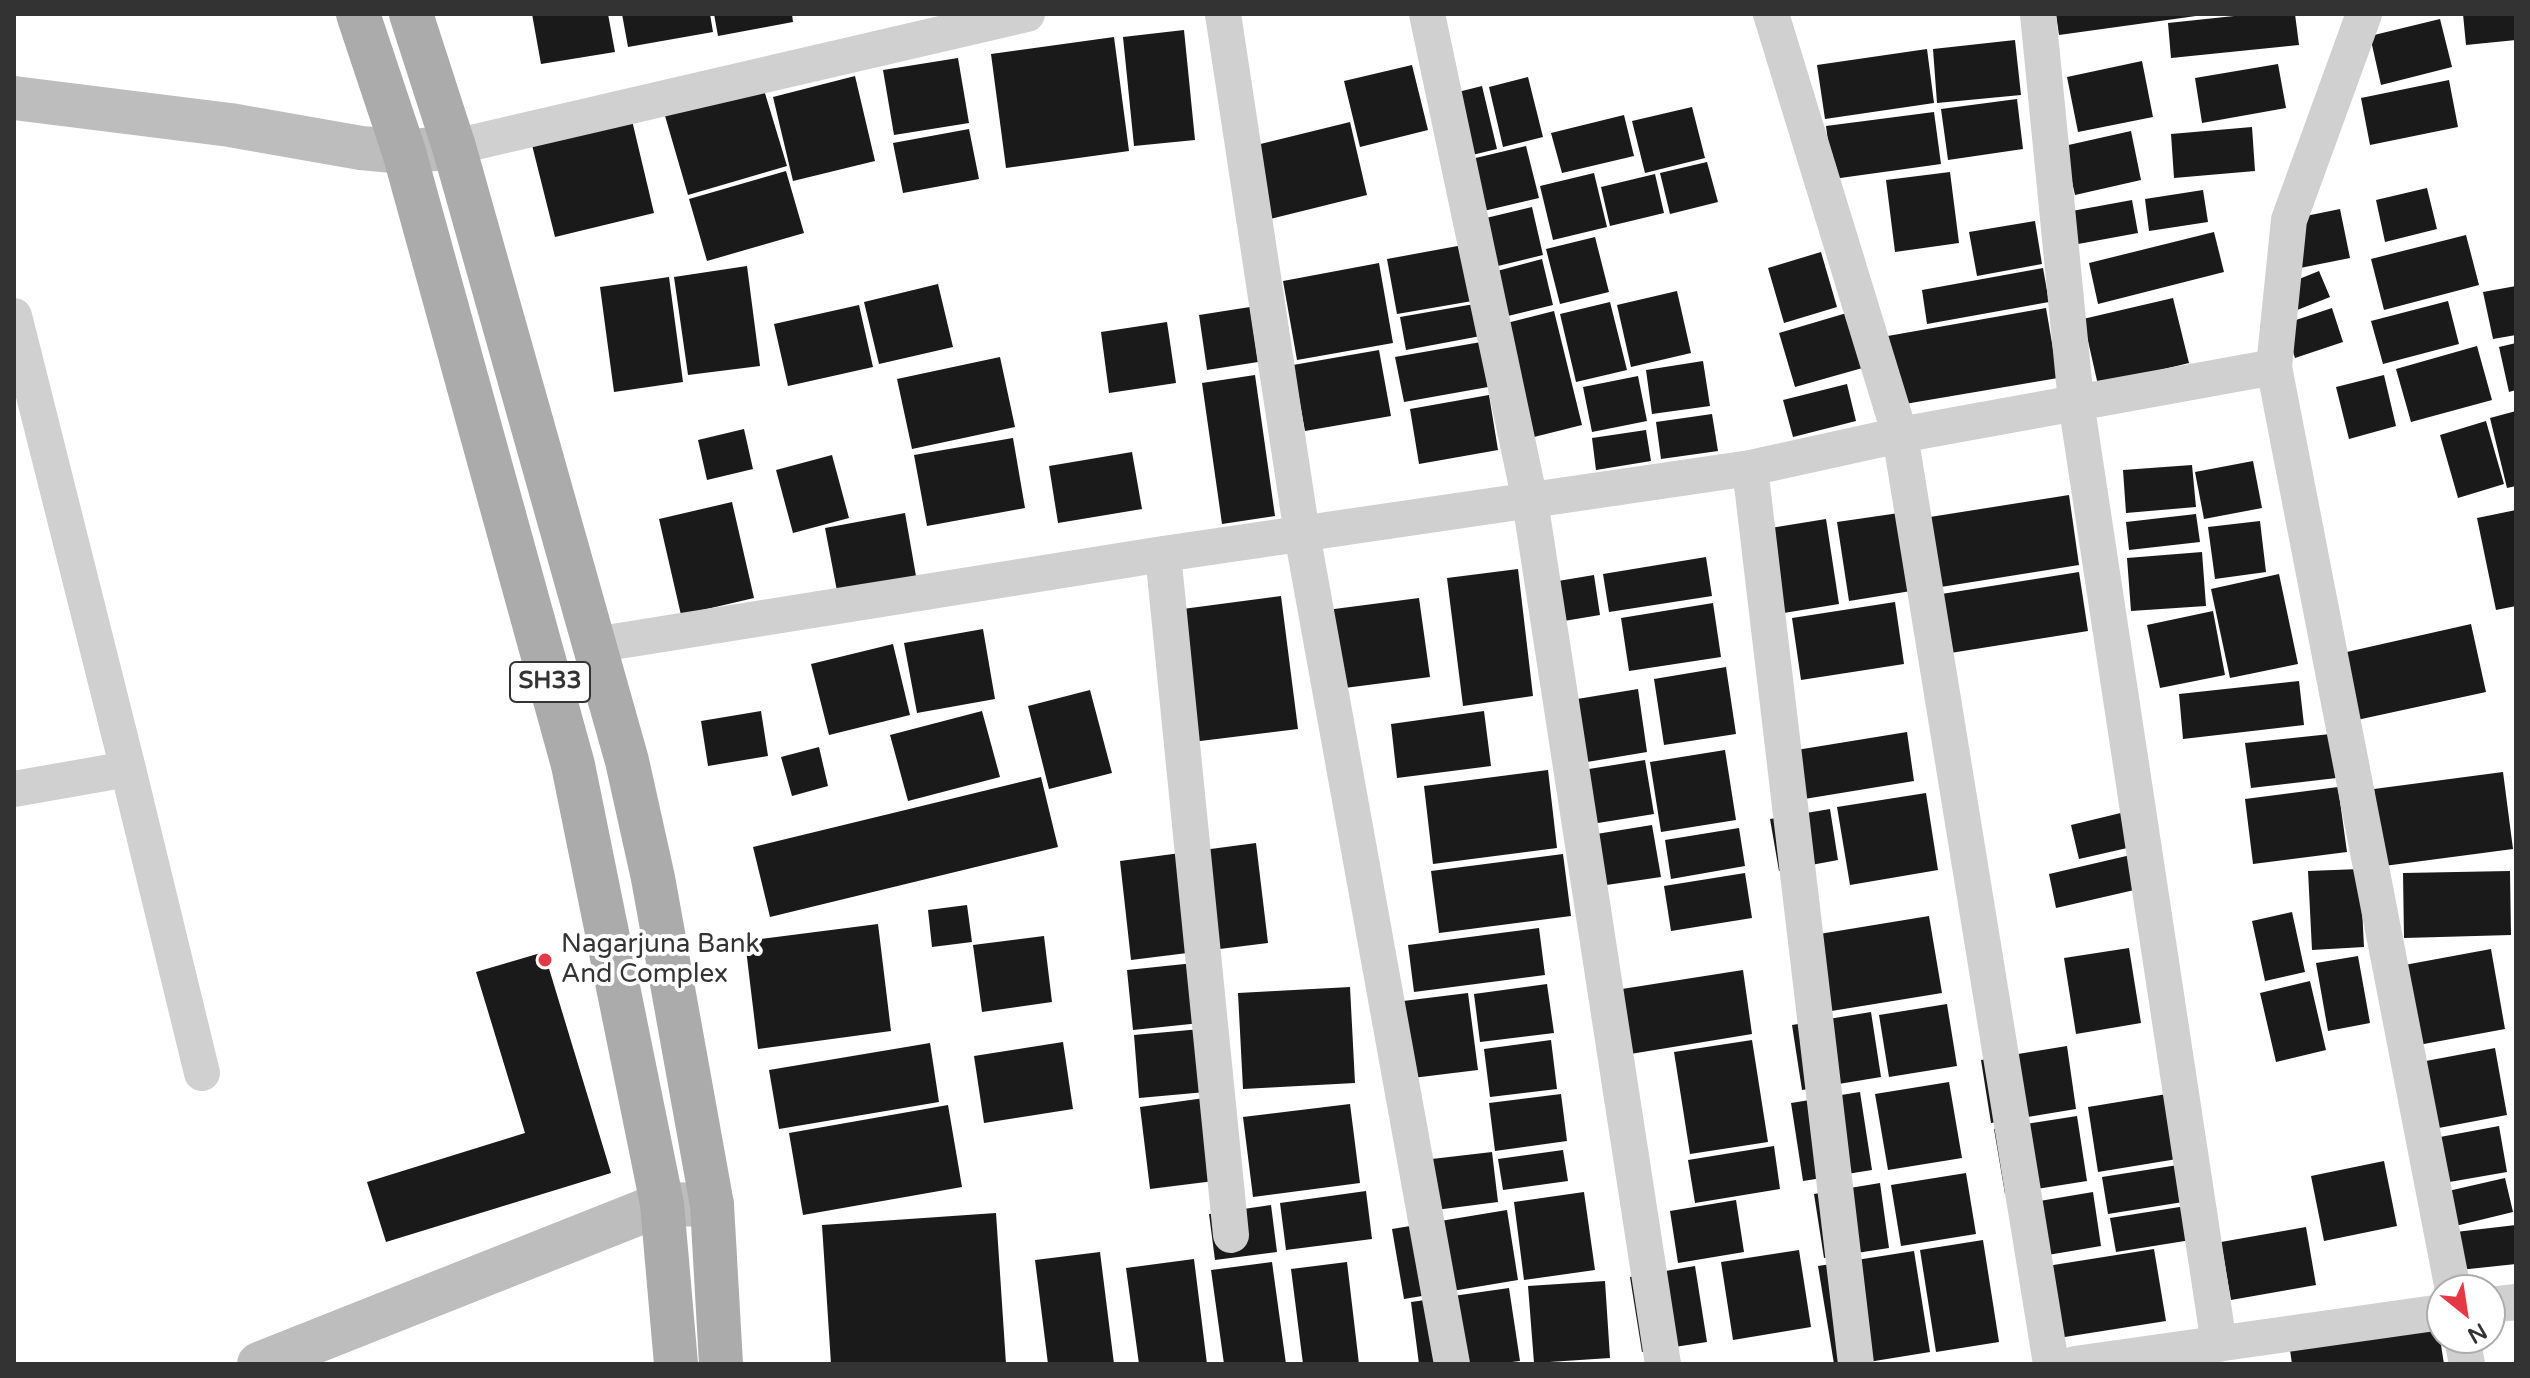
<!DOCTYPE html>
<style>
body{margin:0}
#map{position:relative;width:2530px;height:1378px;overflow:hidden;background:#fff;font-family:"Varela Round",sans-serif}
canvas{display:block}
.frame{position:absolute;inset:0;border:16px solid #333;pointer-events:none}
.north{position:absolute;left:2426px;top:1274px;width:80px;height:80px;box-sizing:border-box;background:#fff;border:2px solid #adadad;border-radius:50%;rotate:150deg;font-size:22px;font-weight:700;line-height:32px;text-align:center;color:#333}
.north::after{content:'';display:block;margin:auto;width:28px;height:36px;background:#e63946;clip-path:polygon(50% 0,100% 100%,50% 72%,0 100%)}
</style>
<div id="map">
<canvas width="2530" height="1378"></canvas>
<div class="frame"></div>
<div class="north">N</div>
</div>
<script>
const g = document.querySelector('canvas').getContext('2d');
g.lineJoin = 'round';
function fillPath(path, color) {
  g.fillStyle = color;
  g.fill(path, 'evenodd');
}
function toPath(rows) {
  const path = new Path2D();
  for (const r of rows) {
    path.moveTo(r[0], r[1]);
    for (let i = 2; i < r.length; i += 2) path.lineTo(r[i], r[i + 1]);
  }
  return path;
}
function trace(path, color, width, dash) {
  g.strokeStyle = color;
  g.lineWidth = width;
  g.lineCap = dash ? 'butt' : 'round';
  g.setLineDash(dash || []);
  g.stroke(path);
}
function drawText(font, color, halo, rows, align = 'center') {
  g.font = font + ' "Varela Round",sans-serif';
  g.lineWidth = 8;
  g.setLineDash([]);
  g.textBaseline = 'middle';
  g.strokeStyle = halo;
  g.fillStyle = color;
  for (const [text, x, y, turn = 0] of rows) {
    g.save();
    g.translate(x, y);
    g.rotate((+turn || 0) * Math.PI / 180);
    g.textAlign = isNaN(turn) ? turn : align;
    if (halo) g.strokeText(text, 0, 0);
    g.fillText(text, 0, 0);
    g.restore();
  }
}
fillPath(toPath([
 [532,14,608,14,615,52,541,64],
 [622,14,710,14,713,32,628,47],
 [714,14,792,14,793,22,718,36],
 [2056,14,2196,14,2196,16,2059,35],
 [2253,14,2295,14,2299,45,2171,58,2168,23],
 [2463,14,2516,14,2516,40,2466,45],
 [2440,19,2452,67,2381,85,2370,36],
 [1184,30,1195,140,1134,146,1123,37],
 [1114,37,1129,151,1006,168,991,54],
 [2015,40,2021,95,1937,103,1933,49],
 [1927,49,1934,103,1825,119,1817,65],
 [958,58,969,123,894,135,883,70],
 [2142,61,2153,117,2078,132,2067,77],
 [2278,64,2286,108,2202,123,2195,78],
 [1412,65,1428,130,1360,147,1344,81],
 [855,76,875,161,793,181,773,97],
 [1528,77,1543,137,1503,147,1489,87],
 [761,80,787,166,688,195,663,109],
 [2449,80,2458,127,2370,145,2361,98],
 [1482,86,1497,149,1468,156,1454,93],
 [2017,99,2023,149,1948,160,1941,109],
 [1692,107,1705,158,1645,173,1632,121],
 [630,112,654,213,555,237,530,137],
 [1934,112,1941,164,1833,179,1826,126],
 [1624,115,1634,156,1562,173,1551,133],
 [1350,122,1367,195,1246,225,1228,152],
 [2252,127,2255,171,2174,178,2171,134],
 [969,129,979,179,903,193,893,143],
 [2131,131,2141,180,2075,195,2064,146],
 [1526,146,1539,198,1475,213,1463,161],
 [1707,162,1718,202,1670,214,1660,173],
 [786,171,804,233,707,261,689,199],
 [1950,172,1959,243,1895,252,1886,180],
 [1594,173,1607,227,1553,240,1540,186],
 [1655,174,1664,213,1610,226,1601,187],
 [2427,188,2437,229,2385,242,2376,200],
 [2203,190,2208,222,2149,231,2145,199],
 [2132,200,2138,233,2078,244,2072,211],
 [1532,207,1543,255,1498,266,1486,218],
 [2340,209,2350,258,2290,270,2281,221],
 [2035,221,2042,264,1977,276,1969,232],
 [2214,232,2224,272,2098,304,2089,263],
 [2466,235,2479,285,2384,310,2371,259],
 [1595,237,1609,292,1560,304,1546,249],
 [1474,243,1484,299,1397,314,1387,259],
 [1821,252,1837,307,1784,323,1768,268],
 [1542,259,1553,305,1508,316,1497,271],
 [1379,263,1393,343,1297,360,1283,281],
 [747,266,760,366,688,375,674,277],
 [2043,268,2049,302,1927,324,1922,290],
 [2319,271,2330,297,2277,318,2267,292],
 [669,277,683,382,614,392,600,287],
 [938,284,953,347,879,364,864,302],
 [2516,286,2516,335,2493,339,2483,292],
 [1677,291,1691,353,1631,367,1617,305],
 [2173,298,2189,363,2098,385,2083,319],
 [2448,301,2459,344,2383,364,2371,321],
 [1610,302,1627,370,1576,382,1560,314],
 [1480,303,1486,335,1406,350,1400,317],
 [859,305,873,367,788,386,774,324],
 [1250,307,1258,362,1207,370,1199,315],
 [2046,308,2058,378,1893,406,1882,337],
 [2332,308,2343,342,2295,358,2284,324],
 [1554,311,1582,425,1522,440,1495,326],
 [1850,312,1866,367,1795,387,1779,333],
 [1167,322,1176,383,1109,393,1101,332],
 [1481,342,1488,387,1404,402,1395,357],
 [2516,343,2516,390,2509,392,2499,347],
 [2477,346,2492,400,2411,422,2396,369],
 [1379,350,1391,416,1305,431,1293,365],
 [1000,357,1015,427,912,449,897,379],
 [1703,361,1710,406,1652,414,1646,370],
 [1255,375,1275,516,1222,524,1202,383],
 [2384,375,2396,426,2349,439,2336,387],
 [1638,376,1647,421,1592,432,1583,387],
 [1847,384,1856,421,1793,437,1783,400],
 [1489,395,1498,450,1419,464,1410,409],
 [2516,411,2516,486,2507,488,2490,418],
 [1712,414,1718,451,1661,459,1656,422],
 [2486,421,2504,484,2458,498,2440,435],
 [744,429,753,469,707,480,698,440],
 [1646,430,1651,461,1596,470,1592,438],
 [1013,438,1025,508,927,526,914,455],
 [1132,452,1142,509,1058,523,1049,466],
 [832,455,849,518,793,533,776,470],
 [2253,461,2262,508,2204,519,2195,472],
 [2192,465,2196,507,2126,513,2123,470],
 [2069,495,2079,565,1922,590,1911,520],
 [732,502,754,598,681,615,659,519],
 [2516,510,2516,606,2496,610,2477,518],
 [905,513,916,576,837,591,825,528],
 [1899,513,1911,591,1849,601,1837,522],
 [2196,514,2200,542,2129,550,2126,522],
 [1826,519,1839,604,1759,617,1746,532],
 [2260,521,2266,572,2215,579,2208,527],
 [2202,552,2206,606,2131,611,2127,558],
 [1706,557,1712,596,1609,612,1603,574],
 [1518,569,1533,696,1463,706,1447,578],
 [2079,572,2088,631,1938,655,1929,596],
 [2279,574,2298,664,2230,678,2211,589],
 [1594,575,1600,615,1552,623,1546,583],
 [1281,596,1298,729,1176,744,1160,612],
 [1419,598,1430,677,1329,690,1319,611],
 [1895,602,1904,664,1801,680,1792,618],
 [1713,603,1721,657,1629,671,1621,618],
 [2213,611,2225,675,2160,688,2147,625],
 [2471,624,2486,692,2343,723,2329,656],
 [983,629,995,699,917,713,904,643],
 [893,644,910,715,829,735,811,664],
 [1726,667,1736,734,1664,745,1654,679],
 [2299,681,2304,725,2183,739,2179,694],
 [1638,689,1647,752,1575,764,1565,701],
 [1090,690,1112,773,1049,789,1028,706],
 [761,711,768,756,708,766,701,721],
 [982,711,1000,777,908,801,890,735],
 [1484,711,1491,766,1397,778,1391,724],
 [1907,732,1914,781,1780,803,1772,754],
 [2340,733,2345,777,2251,788,2245,743],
 [819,747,828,786,792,796,781,757],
 [1725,750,1736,820,1661,832,1650,762],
 [1645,760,1654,814,1573,827,1564,773],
 [1548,770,1557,848,1433,864,1424,786],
 [2503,772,2513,849,2384,866,2374,789],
 [1041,777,1058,847,770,917,753,847],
 [2338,787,2347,852,2253,864,2245,799],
 [1926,793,1938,870,1850,885,1837,807],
 [1830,809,1838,860,1779,871,1770,819],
 [2129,811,2136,846,2079,859,2071,825],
 [1652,825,1661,877,1586,888,1578,837],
 [1739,828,1745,866,1671,879,1665,840],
 [1256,843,1268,943,1131,960,1120,861],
 [1563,854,1571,916,1439,933,1431,871],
 [2135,854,2143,888,2056,908,2049,874],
 [2360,869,2364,947,2312,950,2308,871],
 [2510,871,2511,935,2404,938,2403,873],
 [1745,873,1752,918,1671,931,1664,886],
 [967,905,972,942,932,947,928,910],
 [2292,912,2305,972,2265,981,2252,921],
 [1929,916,1942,993,1813,1014,1801,937],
 [878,924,891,1031,758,1049,745,941],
 [1539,928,1545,975,1414,992,1408,945],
 [1044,936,1052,1002,982,1012,973,945],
 [2129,948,2141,1023,2076,1034,2064,958],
 [2491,949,2505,1029,2413,1046,2399,966],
 [544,952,611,1173,386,1242,367,1182,525,1133,476,972],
 [2358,956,2370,1023,2328,1031,2316,963],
 [1204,962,1210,1022,1133,1030,1127,970],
 [1743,970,1752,1034,1600,1059,1590,994],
 [2310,981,2326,1050,2276,1062,2260,993],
 [1547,984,1554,1033,1480,1042,1474,994],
 [1350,987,1355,1083,1243,1089,1238,993],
 [1468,993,1478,1070,1396,1080,1387,1003],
 [1947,1004,1957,1066,1889,1077,1879,1015],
 [1871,1012,1881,1077,1802,1090,1792,1025],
 [1212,1028,1217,1091,1139,1098,1134,1035],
 [1551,1040,1557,1089,1490,1097,1484,1049],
 [1752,1040,1768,1142,1690,1154,1674,1052],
 [1063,1042,1073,1109,984,1123,974,1056],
 [930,1043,939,1102,779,1129,769,1070],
 [2067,1046,2076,1109,1991,1123,1981,1060],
 [2495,1048,2507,1115,2423,1131,2410,1064],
 [1949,1082,1962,1158,1888,1170,1875,1094],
 [1860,1092,1872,1170,1803,1181,1791,1103],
 [2173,1093,2183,1158,2098,1172,2088,1107],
 [1561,1094,1567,1141,1495,1151,1489,1103],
 [1219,1096,1230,1179,1150,1189,1140,1107],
 [1350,1104,1360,1183,1253,1197,1243,1117],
 [948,1105,962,1187,803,1215,789,1133],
 [2077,1116,2087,1181,2005,1194,1994,1129],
 [2499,1126,2507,1172,2432,1185,2424,1140],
 [1774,1146,1780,1189,1695,1203,1688,1160],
 [1563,1150,1568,1181,1503,1190,1498,1159],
 [1492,1152,1498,1202,1412,1213,1406,1162],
 [2384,1161,2397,1226,2324,1241,2311,1176],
 [2178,1165,2183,1202,2108,1214,2102,1177],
 [1966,1173,1976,1234,1901,1246,1891,1185],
 [2505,1178,2513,1212,2443,1229,2435,1194],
 [1880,1183,1889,1248,1824,1258,1814,1194],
 [1366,1191,1372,1239,1286,1250,1280,1203],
 [1584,1192,1595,1270,1524,1280,1514,1202],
 [2093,1192,2101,1246,2024,1259,2016,1205],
 [1736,1200,1744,1252,1678,1263,1670,1211],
 [1271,1205,1277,1252,1215,1260,1209,1214],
 [2186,1206,2191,1240,2116,1252,2110,1218],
 [1507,1210,1518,1280,1404,1299,1392,1229],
 [996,1213,1006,1364,831,1364,822,1225],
 [2516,1225,2516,1264,2450,1271,2447,1233],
 [2306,1227,2316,1285,2231,1300,2221,1242],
 [1983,1240,1999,1342,1936,1352,1920,1250],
 [2154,1249,2166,1321,2033,1342,2022,1270],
 [1799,1250,1811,1327,1733,1340,1721,1262],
 [1914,1251,1930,1352,1856,1364,1834,1364,1818,1266],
 [1100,1252,1114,1364,1048,1364,1035,1260],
 [1194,1259,1207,1364,1139,1364,1126,1268],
 [1272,1262,1286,1364,1224,1364,1211,1270],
 [1347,1262,1359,1364,1303,1364,1291,1269],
 [1695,1266,1707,1342,1642,1352,1630,1277],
 [1605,1281,1610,1358,1534,1363,1528,1286],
 [1509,1288,1520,1361,1496,1364,1419,1364,1411,1302],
 [2438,1326,2444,1364,2292,1364,2290,1350]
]), '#1a1a1a');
trace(toPath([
 [1223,14,1302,534,1452,1364],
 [1427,14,1530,501,1663,1364],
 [1771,14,1900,435,2051,1364],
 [2038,14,2076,402,2219,1344],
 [2364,14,2289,220,2274,367,2453,1290],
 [454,147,1027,14],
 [14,316,128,769,14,789],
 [1750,468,1856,1364],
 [1163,554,1231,1235],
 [594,645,1163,554,1750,468,1900,435,2274,367],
 [128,769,202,1073],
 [2490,1305,2516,1302],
 [2462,1338,2467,1364],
 [2075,1364,2442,1312]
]), '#d0d0d0', 36);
trace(toPath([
 [14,98,230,125,361,148,404,152,454,147],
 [259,1364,662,1204,712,1205]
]), '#bdbdbd', 44);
trace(toPath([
 [358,14,404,152,573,765,662,1204,676,1364],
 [411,14,454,147,627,761,653,878,712,1205,721,1364]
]), '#ababab', 44);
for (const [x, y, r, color] of [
 [545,960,8,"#e63946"]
]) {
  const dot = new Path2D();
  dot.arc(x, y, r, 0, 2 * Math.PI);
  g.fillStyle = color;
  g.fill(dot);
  trace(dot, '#fff', 3);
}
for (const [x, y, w] of [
 [550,682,80]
]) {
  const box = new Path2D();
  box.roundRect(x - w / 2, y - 20, w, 40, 6);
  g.fillStyle = '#fff';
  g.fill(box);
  trace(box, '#333', 2);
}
drawText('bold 24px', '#333', null, [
 ["SH33",550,682]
]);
drawText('26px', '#333', '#fff', [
 ["Nagarjuna Bank",561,945],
 ["And Complex",561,975]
], 'left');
</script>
